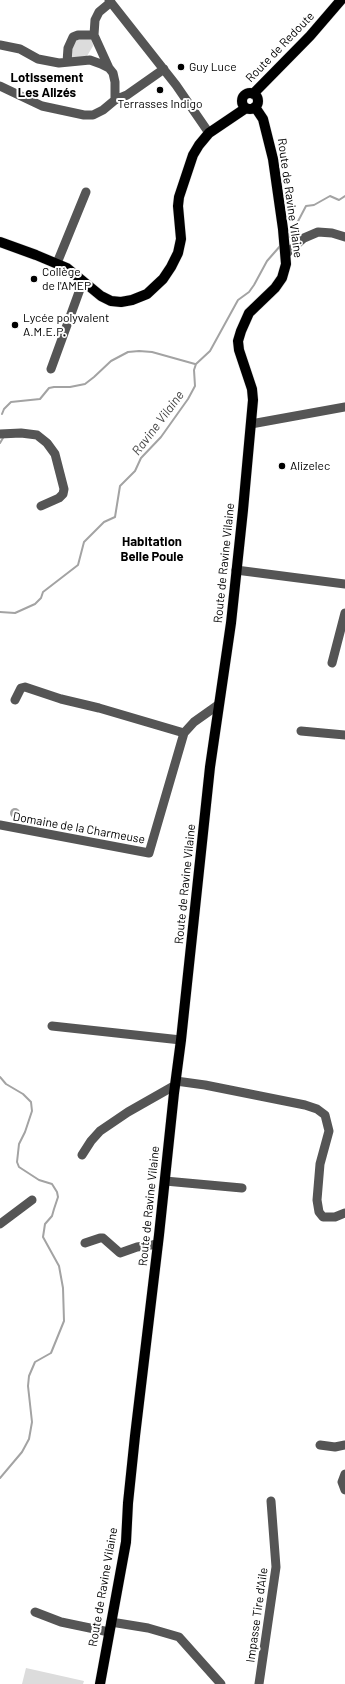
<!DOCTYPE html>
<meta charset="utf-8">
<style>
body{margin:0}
canvas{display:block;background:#fff}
</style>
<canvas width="345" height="1684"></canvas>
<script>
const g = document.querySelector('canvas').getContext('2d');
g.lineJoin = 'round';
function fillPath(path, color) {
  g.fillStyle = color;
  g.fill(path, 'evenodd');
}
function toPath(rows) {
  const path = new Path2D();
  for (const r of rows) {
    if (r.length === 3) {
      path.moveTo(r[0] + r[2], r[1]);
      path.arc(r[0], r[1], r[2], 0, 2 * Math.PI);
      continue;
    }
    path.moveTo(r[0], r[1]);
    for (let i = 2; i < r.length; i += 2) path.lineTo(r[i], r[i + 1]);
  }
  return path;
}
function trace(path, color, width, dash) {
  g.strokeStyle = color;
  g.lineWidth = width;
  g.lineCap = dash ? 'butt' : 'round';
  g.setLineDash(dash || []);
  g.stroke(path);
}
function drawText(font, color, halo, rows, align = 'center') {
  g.font = font + ' Barlow,sans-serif';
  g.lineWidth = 4;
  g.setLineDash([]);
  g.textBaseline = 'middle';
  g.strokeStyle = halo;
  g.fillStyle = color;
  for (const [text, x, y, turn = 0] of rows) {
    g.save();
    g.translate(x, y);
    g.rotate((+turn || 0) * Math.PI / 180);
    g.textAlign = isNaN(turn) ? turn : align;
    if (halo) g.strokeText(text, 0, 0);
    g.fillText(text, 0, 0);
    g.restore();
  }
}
fillPath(toPath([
 [81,37,92,39,93,46,87,56,75,60,70,56,71,45],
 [26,1668,84,1681,83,1684,22,1684]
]), '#dcdcdc');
fillPath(toPath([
 [15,813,5]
]), '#a3a3a3');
trace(toPath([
 [288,238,295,227,306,206,314,205,330,196,339,200,345,196],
 [2,414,4,409,11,402,40,399,49,388,54,387,70,387,85,384,94,377,111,361,128,352,139,351,152,352,195,364],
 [0,443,3,438],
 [0,612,15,613,35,604,41,598,43,592,78,565,84,542,104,522,115,517,120,486,135,471,141,458,161,437,188,399,195,386,194,370,196,364,210,351,238,300,249,292,254,285,267,261,281,245],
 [0,1077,6,1084,23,1094,31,1102,32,1111,25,1132,19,1144,17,1162,19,1167,39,1180,52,1184,57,1192,58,1197,54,1209,52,1216,45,1224,43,1237,59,1266,63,1288,64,1321,51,1353,35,1362,29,1376,28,1386,32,1422,29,1439,22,1452,0,1478]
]), '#a3a3a3', 2);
const major = toPath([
 [250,101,8],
 [253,94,310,36,341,0],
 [0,242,36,255,67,268,101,296,111,301,121,302,132,300,147,294,163,279,171,267,178,253,181,239,178,206,179,197,193,155,199,145,209,133,246,108],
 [100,1684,126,1542,128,1503,135,1436,159,1235,174,1093,181,1040,210,767,231,623,243,510,253,400,252,389,239,350,238,341,241,331,249,313,275,288,282,278,286,264,283,229,273,159,263,119,255,107]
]);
trace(major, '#dbdbdb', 11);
trace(toPath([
 [109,0,176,85,209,133],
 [0,45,20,49,38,59,59,63,90,60,101,64,109,68,113,73,115,82,115,100],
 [67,62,68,48,73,37,78,35,94,35],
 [109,68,94,35,95,20,99,12,111,2],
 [0,86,42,106,84,115,93,115,103,110,115,100,127,95,164,69],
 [286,254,304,238,318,232,332,233,345,237],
 [57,263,86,192],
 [51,369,83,281],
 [251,424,345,407],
 [0,434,21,433,37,435,47,443,55,454,64,489,63,494,59,498,41,506],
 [236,570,345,584],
 [332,663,345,613],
 [15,700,21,688,25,687,61,699,99,708,184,733],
 [301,731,345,735],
 [0,825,149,853,184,733,194,722,218,705],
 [52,1026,181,1040],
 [176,1081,205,1085,305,1105,317,1109,325,1115,329,1131,320,1164,317,1200,319,1212,323,1217,335,1217,345,1213],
 [82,1155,91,1141,100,1131,128,1112,172,1087,175,1087],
 [165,1181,242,1188],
 [0,1224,32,1200],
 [85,1243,100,1238,103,1238,120,1253,137,1247,158,1244],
 [320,1445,335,1447,345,1445],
 [345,1474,342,1482,345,1490],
 [35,1612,61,1622,109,1632],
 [111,1622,148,1628,179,1637,221,1684],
 [259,1684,276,1567,271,1501]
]), '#555', 9);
trace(major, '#000', 10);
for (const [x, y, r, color] of [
 [181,67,4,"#000"],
 [160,90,4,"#000"],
 [34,279,4,"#000"],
 [15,325,4,"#000"],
 [282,466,4,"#000"]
]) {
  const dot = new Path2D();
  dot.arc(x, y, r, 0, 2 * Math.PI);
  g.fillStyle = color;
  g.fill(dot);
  trace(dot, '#fff', 1.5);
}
drawText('12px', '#000', '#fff', [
 ["Route de Redoute",280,47,-46],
 ["Route de Ravine Vilaine",290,198,82],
 ["Route de Ravine Vilaine",224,563,-84],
 ["Domaine de la Charmeuse",79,828,10],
 ["Route de Ravine Vilaine",185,884,-84],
 ["Route de Ravine Vilaine",149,1206,-84],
 ["Route de Ravine Vilaine",103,1587,-80],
 ["Impasse Tire d'Aile",257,1615,-82]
]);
drawText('12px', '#000', '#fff', [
 ["Guy Luce",189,67],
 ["Terrasses Indigo",160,104,"center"],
 ["Collège",42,272],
 ["de l'AMEP",42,286],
 ["Lycée polyvalent",23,318],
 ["A.M.E.P.",23,332],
 ["Alizelec",290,466]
], 'left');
drawText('bold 13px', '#000', '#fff', [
 ["Lotissement",47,78],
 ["Les Alizés",47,93],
 ["Habitation",152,542],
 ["Belle Poule",152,557]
]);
drawText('italic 13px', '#444', '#fff', [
 ["Ravine Vilaine",158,423,-53]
]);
</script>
